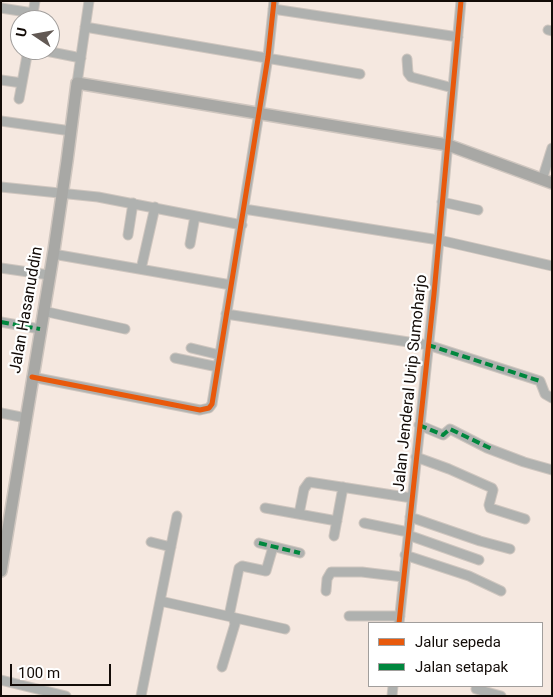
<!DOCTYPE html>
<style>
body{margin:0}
#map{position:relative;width:553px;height:697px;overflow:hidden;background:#f5e8e0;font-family:Roboto,sans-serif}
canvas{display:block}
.frame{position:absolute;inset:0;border:2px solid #130c08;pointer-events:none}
.legend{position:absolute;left:368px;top:622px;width:175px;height:65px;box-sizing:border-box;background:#fff;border:1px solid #a19e9c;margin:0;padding:6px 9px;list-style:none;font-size:15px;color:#130c08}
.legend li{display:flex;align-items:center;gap:10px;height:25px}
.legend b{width:25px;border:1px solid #a19e9c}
.north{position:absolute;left:10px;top:10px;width:50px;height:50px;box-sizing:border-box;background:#fff;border:1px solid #a19e9c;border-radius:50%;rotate:282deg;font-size:14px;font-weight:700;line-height:20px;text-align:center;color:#130c08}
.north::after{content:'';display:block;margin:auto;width:18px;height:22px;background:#625954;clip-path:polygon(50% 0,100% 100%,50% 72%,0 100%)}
.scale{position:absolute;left:10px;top:664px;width:101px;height:22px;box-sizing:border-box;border:2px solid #130c08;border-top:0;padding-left:6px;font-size:15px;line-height:18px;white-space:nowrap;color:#130c08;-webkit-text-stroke:4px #fff;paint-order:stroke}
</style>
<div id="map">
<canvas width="553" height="697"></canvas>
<div class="frame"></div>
<ul class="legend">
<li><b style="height:6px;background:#e8590c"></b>Jalur sepeda</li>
<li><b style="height:6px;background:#00873e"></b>Jalan setapak</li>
</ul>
<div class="north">U</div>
<div class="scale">100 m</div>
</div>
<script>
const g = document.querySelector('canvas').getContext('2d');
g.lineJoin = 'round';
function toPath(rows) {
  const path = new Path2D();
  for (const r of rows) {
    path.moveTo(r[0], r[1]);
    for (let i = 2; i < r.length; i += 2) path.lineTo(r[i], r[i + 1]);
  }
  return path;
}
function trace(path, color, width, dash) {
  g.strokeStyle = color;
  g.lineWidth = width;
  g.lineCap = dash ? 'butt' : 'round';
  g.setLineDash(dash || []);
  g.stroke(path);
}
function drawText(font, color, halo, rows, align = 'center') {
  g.font = font + ' Roboto,sans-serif';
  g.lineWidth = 4.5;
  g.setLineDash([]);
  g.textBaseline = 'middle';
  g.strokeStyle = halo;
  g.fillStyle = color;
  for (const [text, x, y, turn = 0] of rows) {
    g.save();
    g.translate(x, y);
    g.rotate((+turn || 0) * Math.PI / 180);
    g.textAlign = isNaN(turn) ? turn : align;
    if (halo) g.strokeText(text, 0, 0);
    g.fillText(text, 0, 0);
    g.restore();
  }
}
const minor = toPath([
 [1,8,33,13],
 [273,9,458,37],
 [32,20,35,1],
 [85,27,360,74],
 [548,30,552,31],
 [41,50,81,58],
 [407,59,408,73,411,77,453,88],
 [1,80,22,83,28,50],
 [77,83,89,1],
 [19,99,22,83],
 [1,121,71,131],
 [542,180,552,148],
 [1,187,98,197,242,225],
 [442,202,478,210],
 [244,209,439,240,552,266],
 [128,235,133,203],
 [190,244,195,216],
 [53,254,231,285],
 [1,268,49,275],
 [141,269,155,207],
 [43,311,125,329],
 [226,314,428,345,540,381,545,394,552,398],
 [1,322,40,329],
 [191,348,220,355],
 [175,358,218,367],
 [32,377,200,410,209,408,212,404,268,57,274,1],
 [1,413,26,418],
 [419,425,443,435,450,429,487,448,524,462,552,470],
 [416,457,449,469,492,488,493,490,489,505,490,508,525,519],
 [265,508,337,521],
 [299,514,304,489,309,482,412,498],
 [410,517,480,541,510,549],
 [364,523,408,532],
 [408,535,479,560],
 [334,536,343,487],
 [151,542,171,547],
 [259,543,300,553],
 [405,555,469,576,501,591],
 [326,591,327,579,331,572,362,572,403,577],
 [160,601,285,629],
 [229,616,239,568,242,566,266,571,273,547],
 [349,616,400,616],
 [399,623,434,294,461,1],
 [222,667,235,624,233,617],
 [1,680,66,696],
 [476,689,501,696],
 [141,696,177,516],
 [392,696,393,686]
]);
const major = toPath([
 [1,571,54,250,67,161,77,83,448,145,552,183]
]);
trace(minor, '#cfc6bf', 11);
trace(major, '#cfc6bf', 14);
trace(minor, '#afb1af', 9);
trace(major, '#a8a8a5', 11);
trace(toPath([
 [1,322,40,329],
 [428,345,540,381],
 [419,425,443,435,450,429,494,450],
 [259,543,300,553]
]), '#00873e', 4, [8, 4]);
trace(toPath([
 [32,377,200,410,209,408,212,404,268,57,274,1],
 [399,623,434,294,461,1]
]), '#e8590c', 5);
drawText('16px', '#130c08', '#fff', [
 ["Jalan Hasanuddin",27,310,-80],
 ["Jalan Jenderal Urip Sumoharjo",411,383,-84]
]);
</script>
